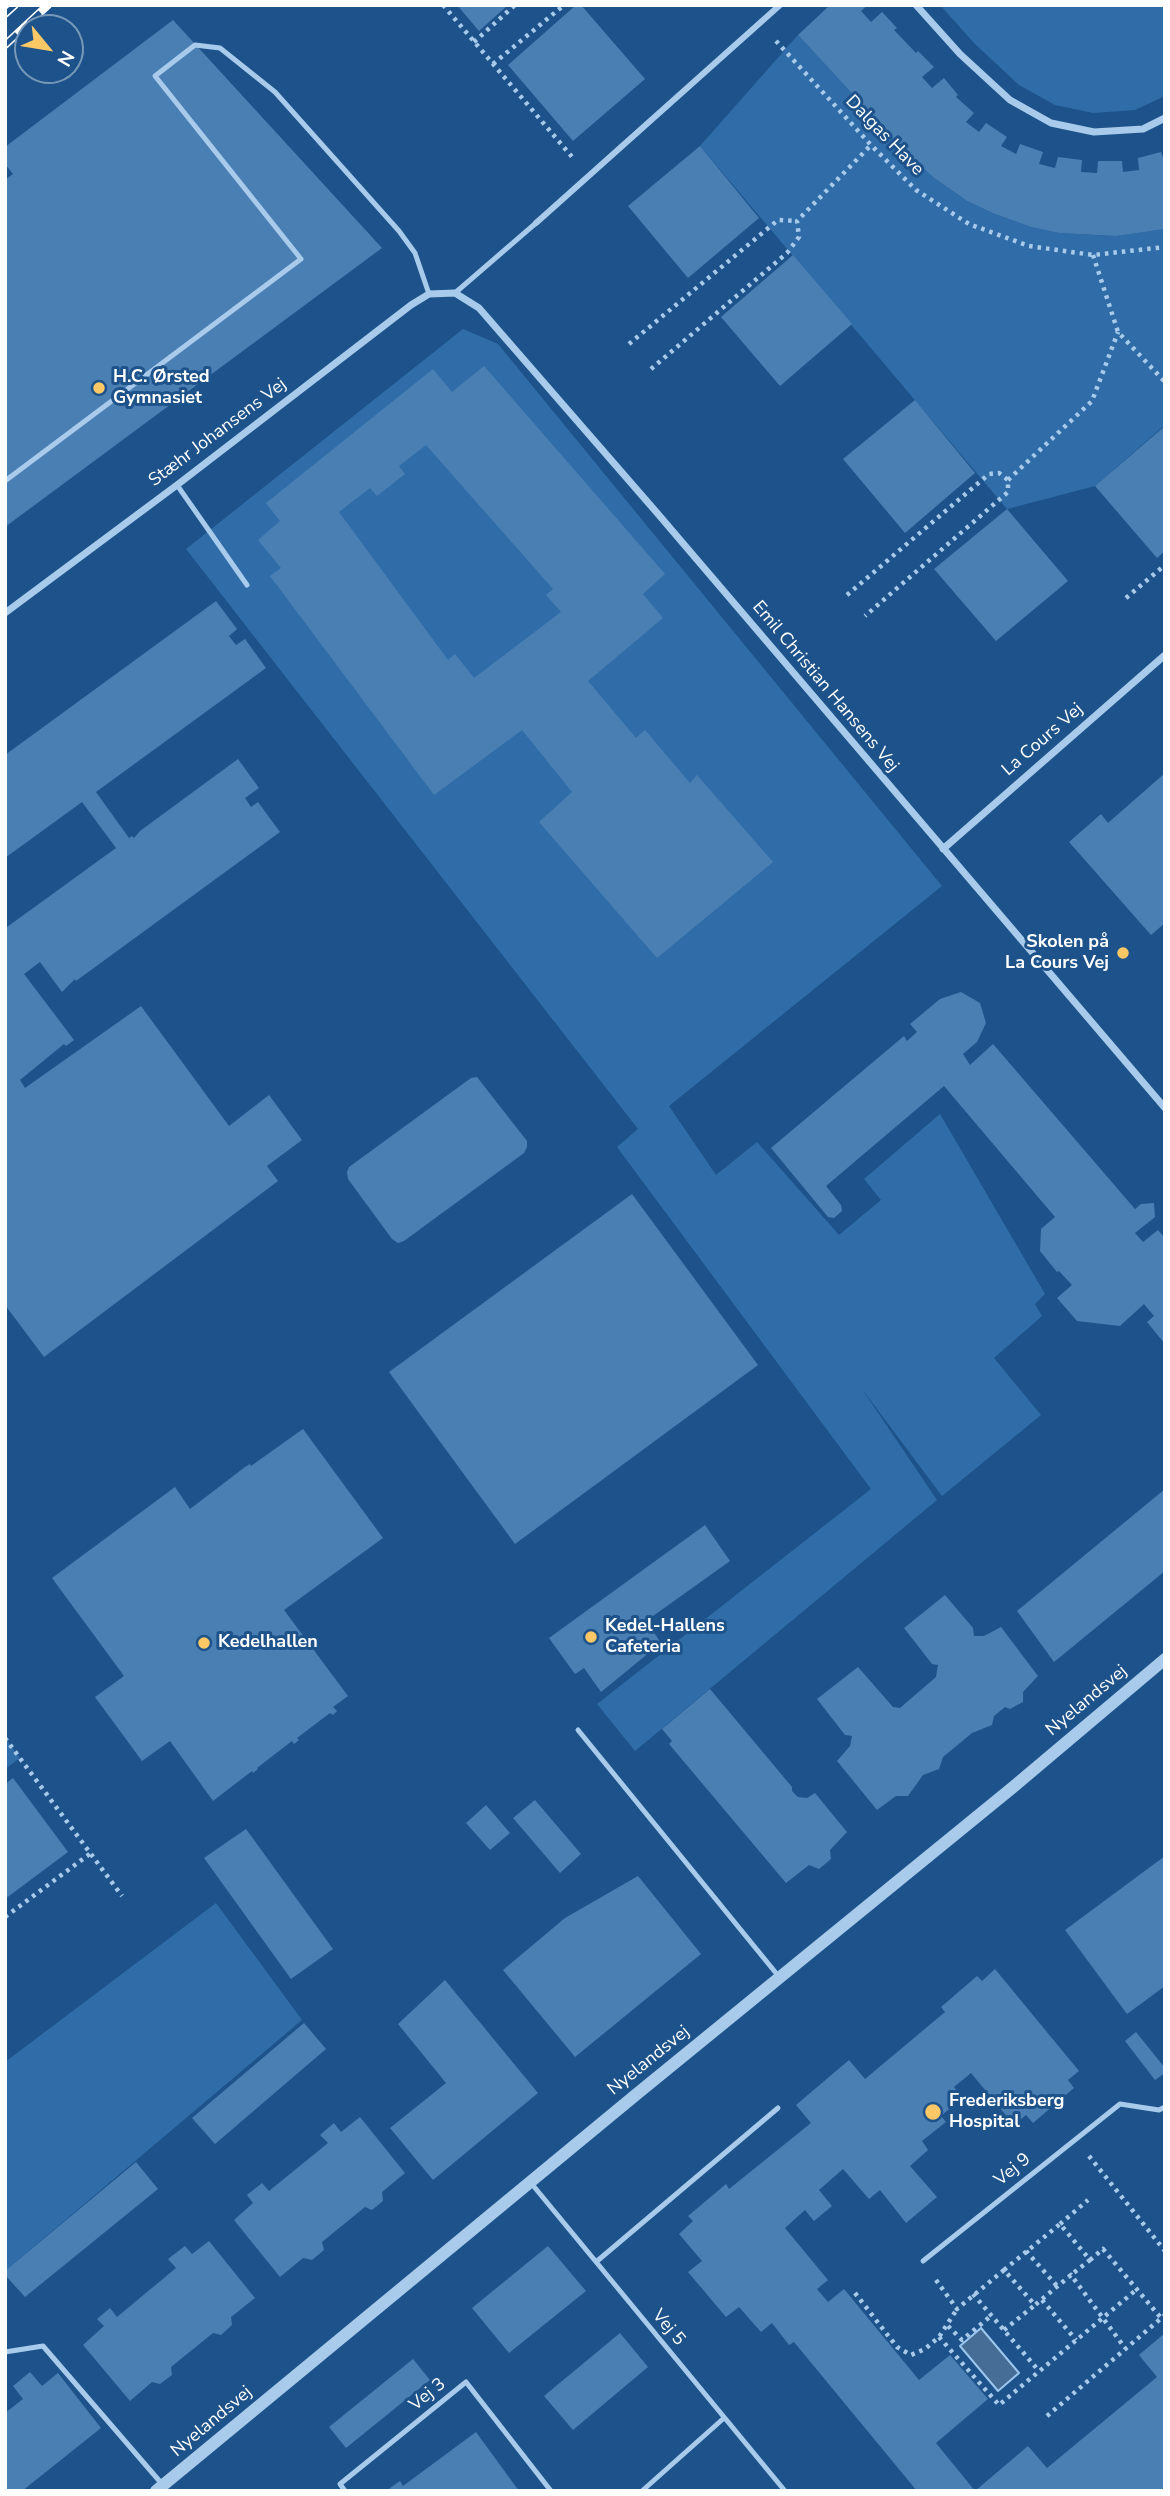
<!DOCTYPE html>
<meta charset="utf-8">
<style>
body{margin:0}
#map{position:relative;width:1170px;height:2496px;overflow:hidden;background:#1d538a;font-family:"Nunito Sans",sans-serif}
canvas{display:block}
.frame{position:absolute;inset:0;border:7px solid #fff;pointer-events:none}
.north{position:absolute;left:14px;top:14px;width:70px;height:70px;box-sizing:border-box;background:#1d538a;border:2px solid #7798b9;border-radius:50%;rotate:120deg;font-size:19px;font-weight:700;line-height:28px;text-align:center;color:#fff}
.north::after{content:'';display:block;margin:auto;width:24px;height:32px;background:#fcc866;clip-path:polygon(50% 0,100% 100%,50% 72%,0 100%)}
</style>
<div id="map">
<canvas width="1170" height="2496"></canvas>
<div class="frame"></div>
<div class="north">N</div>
</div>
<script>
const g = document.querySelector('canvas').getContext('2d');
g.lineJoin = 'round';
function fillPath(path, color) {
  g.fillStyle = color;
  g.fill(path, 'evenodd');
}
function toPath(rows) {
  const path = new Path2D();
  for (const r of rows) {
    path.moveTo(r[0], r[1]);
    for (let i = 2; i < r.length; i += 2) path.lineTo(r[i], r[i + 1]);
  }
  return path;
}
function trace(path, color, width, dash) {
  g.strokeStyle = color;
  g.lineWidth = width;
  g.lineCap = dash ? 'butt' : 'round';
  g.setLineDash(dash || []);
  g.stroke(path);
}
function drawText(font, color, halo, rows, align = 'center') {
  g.font = font + ' "Nunito Sans",sans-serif';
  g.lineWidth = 6;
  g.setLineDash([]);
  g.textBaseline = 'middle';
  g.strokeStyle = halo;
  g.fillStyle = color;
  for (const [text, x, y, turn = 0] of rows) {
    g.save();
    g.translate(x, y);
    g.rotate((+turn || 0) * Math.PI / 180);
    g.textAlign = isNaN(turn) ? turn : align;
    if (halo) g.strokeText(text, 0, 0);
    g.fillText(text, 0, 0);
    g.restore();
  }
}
fillPath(toPath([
 [940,5,1165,5,1165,96,1135,110,1093,113,1055,105,1019,85,975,44],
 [798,35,909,155,934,178,967,201,995,214,1031,227,1059,233,1115,236,1165,229,1165,425,1095,486,1007,509,700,146],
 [463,329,498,344,942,886,669,1106,716,1175,757,1142,839,1235,881,1200,864,1179,940,1114,1045,1294,1035,1304,1042,1316,994,1358,1041,1415,942,1496,862,1389,937,1500,635,1751,597,1704,871,1489,617,1147,638,1129,186,549],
 [5,1738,20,1758,5,1769],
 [216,1903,302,2020,5,2271,5,2062]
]), '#306da8');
const water = toPath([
 [981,2328,1019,2373,998,2391,960,2346,981,2328]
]);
fillPath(water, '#466d95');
trace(water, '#9bc6ee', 2);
fillPath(toPath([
 [457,5,508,5,479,31],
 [576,5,581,5,645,79,573,141,508,65],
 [830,5,868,5,861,11,871,22,882,12,897,28,894,30,916,53,918,51,934,67,922,77,932,88,944,78,958,95,956,97,974,113,966,122,979,132,986,123,1007,137,1001,146,1016,154,1020,144,1043,152,1039,164,1055,168,1058,157,1082,160,1081,172,1097,173,1098,161,1122,161,1123,172,1139,170,1138,158,1161,152,1165,163,1165,229,1116,236,1059,233,1031,227,995,214,967,201,934,178,909,155,798,35],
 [173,20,382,248,5,527,5,180,13,174,5,164,5,147],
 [700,146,759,218,688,278,628,206],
 [793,255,852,324,780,386,721,317],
 [484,366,665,574,643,594,663,618,588,681,636,738,645,730,690,783,697,775,773,862,657,958,539,822,572,792,522,730,434,795,270,576,281,568,258,540,280,521,266,503,433,369,452,392],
 [426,445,553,589,546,595,561,612,474,678,455,654,448,660,339,512,370,488,377,496,405,474,399,466],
 [915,400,975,473,905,533,843,459],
 [1165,426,1165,551,1157,558,1095,486],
 [1007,509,1068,581,996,641,934,569],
 [216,601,237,629,229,636,236,645,245,639,266,668,96,792,129,838,132,836,134,838,140,831,238,759,259,788,245,798,251,807,258,802,280,832,76,981,75,979,62,992,40,962,24,974,74,1040,66,1046,64,1044,20,1080,25,1088,141,1006,229,1126,269,1095,302,1140,267,1166,278,1181,44,1357,5,1305,5,924,7,927,116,848,82,802,5,858,5,755],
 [1165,773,1165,923,1151,935,1069,842,1101,814,1108,823],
 [961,992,980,1003,986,1023,977,1042,963,1054,970,1065,993,1044,1135,1209,1141,1204,1154,1203,1155,1217,1135,1233,1143,1242,1158,1230,1165,1238,1165,1344,1147,1322,1154,1316,1144,1304,1120,1326,1077,1321,1057,1298,1072,1285,1059,1271,1057,1272,1040,1251,1041,1229,1055,1217,944,1086,826,1186,841,1205,842,1211,834,1218,828,1217,771,1148,904,1036,907,1041,917,1032,910,1024,940,999],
 [477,1077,527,1141,527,1147,524,1153,404,1241,398,1243,392,1239,348,1179,347,1172,349,1167,471,1078],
 [632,1194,758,1365,515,1544,389,1372],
 [303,1429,383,1538,284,1610,348,1696,333,1707,337,1711,333,1715,330,1713,297,1738,299,1740,294,1744,292,1741,257,1768,258,1769,253,1773,252,1771,213,1801,170,1741,142,1761,95,1697,124,1676,52,1578,175,1487,190,1509,245,1467,250,1464,251,1466],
 [1165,1489,1165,1571,1054,1662,1017,1611],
 [705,1525,730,1561,646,1621,661,1643,601,1692,584,1668,575,1674,549,1638],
 [945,1595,973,1628,974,1636,984,1636,1001,1627,1038,1676,1023,1692,1023,1702,1010,1709,1005,1707,994,1716,992,1725,972,1733,943,1757,939,1769,923,1775,908,1796,896,1796,877,1810,837,1761,850,1746,852,1736,845,1735,817,1699,858,1667,893,1707,900,1708,936,1677,938,1665,932,1664,904,1628],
 [710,1689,792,1787,792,1791,798,1797,807,1798,815,1793,847,1832,830,1850,831,1859,819,1869,809,1865,786,1883,669,1744,672,1741,662,1729],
 [13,1778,68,1852,5,1899,5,1784],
 [535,1800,581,1854,560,1873,513,1818],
 [486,1805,510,1833,490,1850,466,1823],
 [246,1829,333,1949,291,1979,204,1858],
 [1165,1856,1165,1986,1127,2014,1065,1930],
 [638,1876,701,1954,575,2057,503,1970,565,1918],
 [995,1969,1079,2071,1068,2080,1074,2088,1033,2123,1026,2115,1014,2125,971,2073,954,2087,962,2098,941,2116,946,2122,922,2141,928,2150,910,2166,937,2197,906,2223,880,2190,869,2199,843,2169,819,2190,832,2206,814,2221,805,2210,785,2228,828,2280,817,2289,828,2302,844,2289,919,2380,950,2355,988,2399,936,2443,975,2491,1028,2446,1047,2468,1157,2377,1139,2355,1165,2333,1165,2487,1160,2491,917,2491,794,2342,789,2345,772,2323,761,2332,739,2307,726,2317,688,2272,702,2261,679,2234,693,2221,688,2216,726,2184,729,2189,811,2123,796,2105,849,2060,865,2079,945,2012,941,2007,977,1976,982,1981],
 [445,1980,538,2093,433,2180,390,2128,446,2083,398,2024],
 [304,2023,326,2049,215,2144,192,2118],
 [1136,2032,1165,2068,1165,2073,1155,2080,1125,2041],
 [360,2117,405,2173,382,2192,383,2201,372,2210,365,2207,322,2242,324,2250,312,2260,303,2258,280,2277,234,2220,253,2203,247,2195,262,2183,269,2191,328,2143,320,2135,334,2123,341,2132],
 [136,2162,158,2189,25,2297,5,2275,5,2271],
 [209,2241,255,2298,231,2317,232,2325,221,2335,213,2333,171,2367,172,2375,160,2384,152,2382,130,2401,83,2345,104,2326,97,2319,110,2308,117,2317,176,2268,168,2259,185,2246,192,2254],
 [548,2246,586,2291,509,2353,472,2308],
 [620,2333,648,2367,573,2430,544,2396],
 [413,2359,430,2380,346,2448,329,2427],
 [30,2372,42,2386,58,2373,101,2428,22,2491,5,2491,5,2413,23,2399,13,2386],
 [476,2432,519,2491,386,2491,400,2481,403,2486]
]), '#4a7fb4');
trace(toPath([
 [443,5,573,158],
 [776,41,871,145,916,190,969,224,1029,246,1093,255,1165,247],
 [474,42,515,5],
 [493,64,564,5],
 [1093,255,1118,332,1165,382],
 [629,344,778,220,796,221],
 [651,369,787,253,799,237,797,221,871,145],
 [1008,480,1092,401,1118,332],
 [847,595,989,474,999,473,1008,480,1008,492,865,616],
 [1126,598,1165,565],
 [5,1738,122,1896],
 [5,1917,91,1853],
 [1089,2156,1165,2251],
 [1060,2224,1088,2200],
 [1026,2251,1058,2287],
 [1090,2260,1103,2249,1161,2318],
 [1004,2270,1060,2224,1090,2260,1071,2275],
 [936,2280,957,2309,1004,2270,1035,2305,1071,2275,1125,2348],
 [855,2293,897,2347,911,2355,925,2349,939,2337,957,2309],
 [973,2294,1039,2371],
 [1042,2300,1076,2340],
 [948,2326,962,2340,992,2315],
 [1004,2330,1035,2305],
 [939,2337,999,2405,1136,2290],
 [1047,2416,1165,2315]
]), '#a8cbec', 4.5, [3.5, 5]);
trace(toPath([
 [455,293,536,223],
 [5,481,301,259,155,76,195,45,220,48,275,92,399,231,415,253,429,294],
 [177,485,247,585],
 [578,1730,780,1978],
 [531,2183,785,2491],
 [923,2261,1120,2104,1159,2110,1165,2107],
 [596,2262,778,2108],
 [5,2352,43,2346,162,2484],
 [345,2491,340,2484,466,2382,551,2491],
 [642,2491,724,2418]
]), '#a8cbec', 5);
trace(toPath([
 [536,223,780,5]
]), '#a8cbec', 6);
trace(toPath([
 [916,5,960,54,1010,100,1051,123,1094,132,1143,129,1165,118],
 [5,613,177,485,411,305,429,294,455,293,479,308,658,514,1165,1108],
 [943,849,1165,655]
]), '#a8cbec', 7);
trace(toPath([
 [156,2491,638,2093,1012,1788,1165,1659]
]), '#a8cbec', 12);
const rail = toPath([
 [5,14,15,5],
 [5,45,48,5]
]);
trace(rail, '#fff', 8);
trace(rail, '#1d538a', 5, [16]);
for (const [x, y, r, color] of [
 [99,388,7,"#fcc866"],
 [1123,953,7,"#fcc866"],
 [591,1637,7,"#fcc866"],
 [204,1643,7,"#fcc866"],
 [933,2112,9,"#fcc866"]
]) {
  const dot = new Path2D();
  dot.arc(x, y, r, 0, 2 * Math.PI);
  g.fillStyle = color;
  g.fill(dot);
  trace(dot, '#1d538a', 2.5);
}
drawText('18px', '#fff', '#1d538a', [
 ["Dalgas Have",884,136,46],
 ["Stæhr Johansens Vej",218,433,-37],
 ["Emil Christian Hansens Vej",825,687,50],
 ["La Cours Vej",1043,740,-41],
 ["Nyelandsvej",1087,1701,-40],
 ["Nyelandsvej",649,2061,-39],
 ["Vej 9",1013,2170,-39],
 ["Vej 5",668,2328,50],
 ["Vej 3",428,2395,-39],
 ["Nyelandsvej",212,2422,-40]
]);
drawText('bold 18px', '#fff', '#1d538a', [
 ["H.C. Ørsted",113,378],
 ["Gymnasiet",113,399],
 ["Skolen på",1109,943,"right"],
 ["La Cours Vej",1109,964,"right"],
 ["Kedel-Hallens",605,1627],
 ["Cafeteria",605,1648],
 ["Kedelhallen",218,1643],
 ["Frederiksberg",949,2102],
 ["Hospital",949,2123]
], 'left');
</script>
